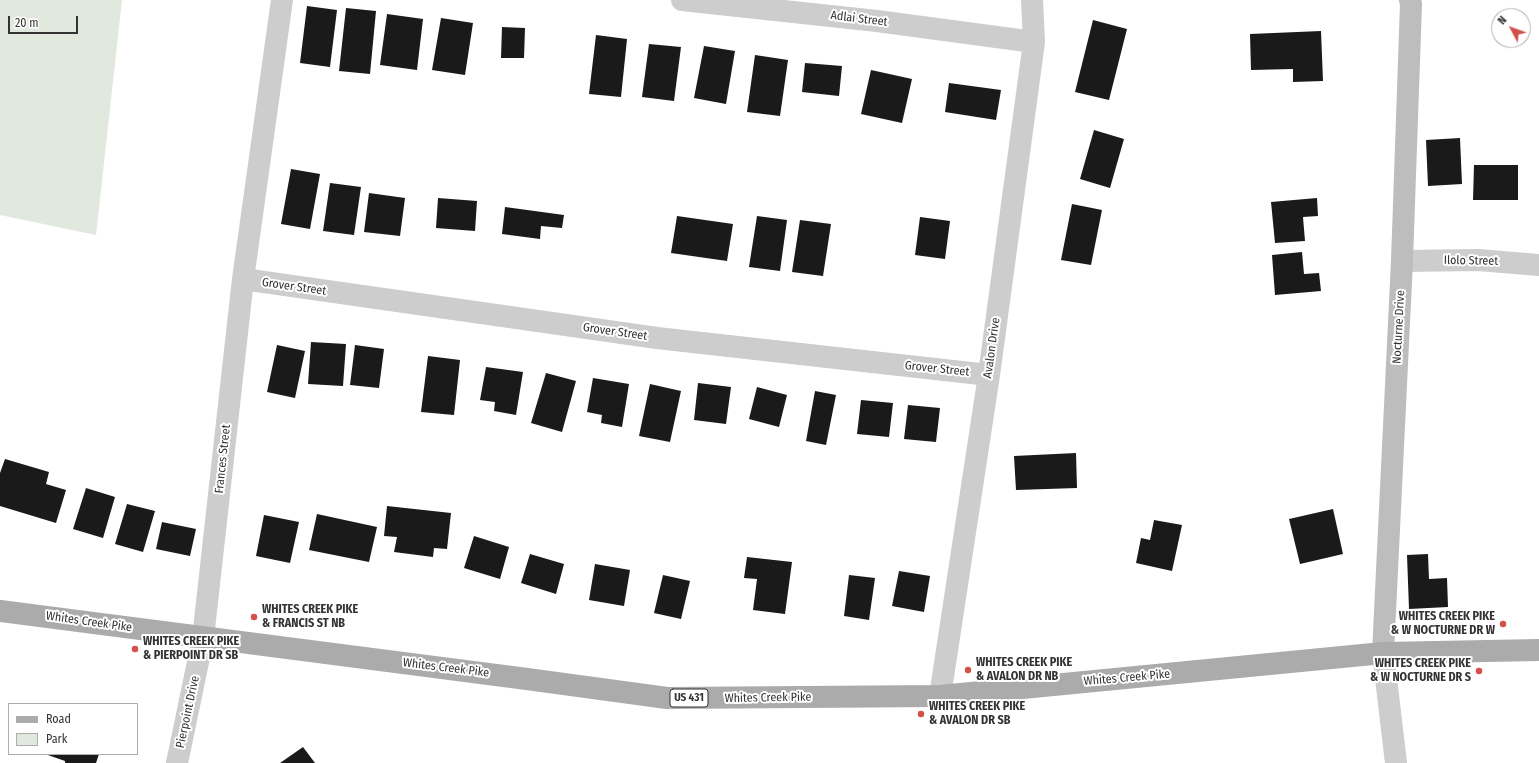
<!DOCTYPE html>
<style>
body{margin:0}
#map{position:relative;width:1539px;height:763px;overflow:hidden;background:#fff;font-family:"Fira Sans Condensed",sans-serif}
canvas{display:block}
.legend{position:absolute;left:8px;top:703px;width:130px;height:52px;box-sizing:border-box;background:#fff;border:1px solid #adadad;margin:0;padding:5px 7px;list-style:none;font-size:12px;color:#333}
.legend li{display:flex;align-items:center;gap:8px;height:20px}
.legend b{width:20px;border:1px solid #adadad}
.north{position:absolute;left:1491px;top:8px;width:40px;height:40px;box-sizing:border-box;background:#fff;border:1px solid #adadad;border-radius:50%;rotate:311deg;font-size:11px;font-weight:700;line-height:16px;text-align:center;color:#333}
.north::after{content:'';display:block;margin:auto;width:14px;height:18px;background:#d4514b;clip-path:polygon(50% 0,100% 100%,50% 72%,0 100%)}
.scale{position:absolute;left:8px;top:16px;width:70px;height:18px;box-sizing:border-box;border:2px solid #333;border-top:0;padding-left:5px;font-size:12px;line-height:14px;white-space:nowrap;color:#333;-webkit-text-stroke:3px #fff;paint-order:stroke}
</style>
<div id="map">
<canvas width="1539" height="763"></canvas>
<ul class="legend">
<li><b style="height:5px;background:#ababab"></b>Road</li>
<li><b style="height:11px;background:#e1e8dd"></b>Park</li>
</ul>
<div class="north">N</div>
<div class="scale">20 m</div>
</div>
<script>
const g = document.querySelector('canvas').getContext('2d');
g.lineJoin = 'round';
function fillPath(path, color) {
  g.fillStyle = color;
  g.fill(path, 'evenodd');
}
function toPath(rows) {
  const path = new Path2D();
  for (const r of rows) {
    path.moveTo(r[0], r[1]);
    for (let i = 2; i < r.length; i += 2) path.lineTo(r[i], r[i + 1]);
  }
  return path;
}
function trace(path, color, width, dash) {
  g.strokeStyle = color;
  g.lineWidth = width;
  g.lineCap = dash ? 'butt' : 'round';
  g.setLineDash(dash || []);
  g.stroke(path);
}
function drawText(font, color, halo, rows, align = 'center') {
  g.font = font + ' "Fira Sans Condensed",sans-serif';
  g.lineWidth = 4;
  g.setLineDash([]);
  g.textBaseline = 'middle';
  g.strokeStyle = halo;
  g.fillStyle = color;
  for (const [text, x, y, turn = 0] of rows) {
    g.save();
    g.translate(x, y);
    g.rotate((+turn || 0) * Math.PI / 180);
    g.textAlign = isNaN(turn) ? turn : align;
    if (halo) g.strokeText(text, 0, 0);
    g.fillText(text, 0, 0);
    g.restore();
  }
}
fillPath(toPath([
 [0,0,122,0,96,235,0,215]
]), '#e1e8dd');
fillPath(toPath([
 [307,6,337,10,330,67,300,63],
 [346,8,376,11,370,74,339,71],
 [387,14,423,19,417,70,380,65],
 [441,18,473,23,465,75,432,70],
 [1093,20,1127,29,1109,100,1075,92],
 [502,27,525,28,524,58,501,58],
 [1321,31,1323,81,1293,82,1293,69,1251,70,1250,34],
 [596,35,627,39,621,97,589,94],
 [649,44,681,47,674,101,642,97],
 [704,46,735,51,726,104,694,98],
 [755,55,788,60,780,116,747,112],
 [805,63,842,66,839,96,802,92],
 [871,70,912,79,902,123,861,114],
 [949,83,1001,90,996,120,945,112],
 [1094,130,1124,139,1110,188,1080,179],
 [1460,138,1462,184,1428,186,1426,140],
 [1474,165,1518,165,1518,200,1473,200],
 [291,169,320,174,310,229,281,224],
 [330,183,361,187,354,235,323,231],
 [369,193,405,198,400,236,364,232],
 [438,198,477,201,475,231,436,228],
 [1317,198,1318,216,1303,217,1305,241,1275,243,1271,202],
 [1072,204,1102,210,1091,265,1061,260],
 [505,207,564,215,562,228,541,226,540,239,502,234],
 [677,216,733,224,727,261,671,253],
 [757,216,787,220,780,271,749,267],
 [920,217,950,221,945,259,915,255],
 [800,220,831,224,823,276,792,272],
 [1302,252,1304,274,1319,273,1321,291,1275,295,1272,255],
 [311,342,346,344,343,386,308,384],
 [277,345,305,351,295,398,267,392],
 [355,345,384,349,379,388,350,385],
 [428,356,460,360,454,415,421,412],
 [486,367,523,372,516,415,494,411,495,402,480,400],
 [546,373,576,381,562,432,531,423],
 [593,378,629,384,622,427,601,423,602,415,587,412],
 [698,383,731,387,726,424,694,420],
 [650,384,681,391,670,442,639,436],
 [757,387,787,395,779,427,749,419],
 [815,391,836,395,826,445,806,441],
 [861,400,893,403,889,437,857,434],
 [908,405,940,408,936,442,904,439],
 [1076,453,1077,488,1016,490,1014,456],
 [5,459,49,472,46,484,66,490,56,523,0,506,0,473],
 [86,488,115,497,103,538,73,529],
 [127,504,155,511,143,552,115,544],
 [387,506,451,513,447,549,434,548,433,557,394,552,397,537,384,536],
 [1333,509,1343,554,1300,564,1289,519],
 [317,514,377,527,369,562,309,550],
 [264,515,299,522,290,563,256,556],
 [1154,520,1182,525,1172,571,1136,563,1141,538,1150,540],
 [162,522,196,529,190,556,156,549],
 [474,536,509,547,500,579,464,568],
 [530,554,564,564,556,594,521,583],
 [1428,554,1429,579,1447,578,1448,607,1409,609,1407,555],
 [747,557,792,562,785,614,753,610,757,579,744,578],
 [595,564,630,570,624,606,589,600],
 [899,571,930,576,924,612,892,606],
 [663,575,690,581,681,619,654,613],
 [849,575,875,578,869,620,844,616],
 [303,747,315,763,280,763],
 [45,754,99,754,96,763,65,763,65,761]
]), '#1a1a1a');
trace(toPath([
 [682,0,877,21,1034,42],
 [1402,261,1478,260,1539,265],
 [243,279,657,338,989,375],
 [1383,653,1396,763],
 [940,696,989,375,1034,42,1032,0],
 [177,763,203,638,243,279,282,0]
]), '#cdcdcd', 22);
trace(toPath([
 [1383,653,1402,261,1411,4,1410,0]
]), '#bdbdbd', 22);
trace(toPath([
 [0,611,527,679,667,698,940,696,1383,653,1539,650]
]), '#ababab', 22);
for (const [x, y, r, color] of [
 [254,617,4,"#d4514b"],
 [1503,624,4,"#d4514b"],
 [135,649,4,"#d4514b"],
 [968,670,4,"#d4514b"],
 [1479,671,4,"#d4514b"],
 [921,714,4,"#d4514b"]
]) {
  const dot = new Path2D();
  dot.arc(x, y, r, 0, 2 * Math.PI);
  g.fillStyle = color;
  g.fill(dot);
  trace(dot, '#fff', 1.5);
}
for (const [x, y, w] of [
 [689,698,38]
]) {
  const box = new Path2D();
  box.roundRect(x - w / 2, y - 9, w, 18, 3);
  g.fillStyle = '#fff';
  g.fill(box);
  trace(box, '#333', 1);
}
drawText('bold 11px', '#333', null, [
 ["US 431",689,698]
]);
drawText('12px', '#333', '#fff', [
 ["Adlai Street",859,19,7],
 ["Ilolo Street",1471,261,1],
 ["Grover Street",294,287,8],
 ["Nocturne Drive",1399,327,-87],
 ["Grover Street",615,332,8],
 ["Avalon Drive",992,348,-82],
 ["Grover Street",937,369,6],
 ["Frances Street",223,459,-84],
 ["Whites Creek Pike",89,622,8],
 ["Whites Creek Pike",446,668,7],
 ["Whites Creek Pike",1127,678,-5],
 ["Whites Creek Pike",768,698,-1],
 ["Pierpoint Drive",188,712,-78]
]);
drawText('bold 12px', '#333', '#fff', [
 ["WHITES CREEK PIKE",262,610],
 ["& FRANCIS ST NB",262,624],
 ["WHITES CREEK PIKE",1495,617,"right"],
 ["& W NOCTURNE DR W",1495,631,"right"],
 ["WHITES CREEK PIKE",143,642],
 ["& PIERPOINT DR SB",143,656],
 ["WHITES CREEK PIKE",976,663],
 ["& AVALON DR NB",976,677],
 ["WHITES CREEK PIKE",1471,664,"right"],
 ["& W NOCTURNE DR S",1471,678,"right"],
 ["WHITES CREEK PIKE",929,707],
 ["& AVALON DR SB",929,721]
], 'left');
</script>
